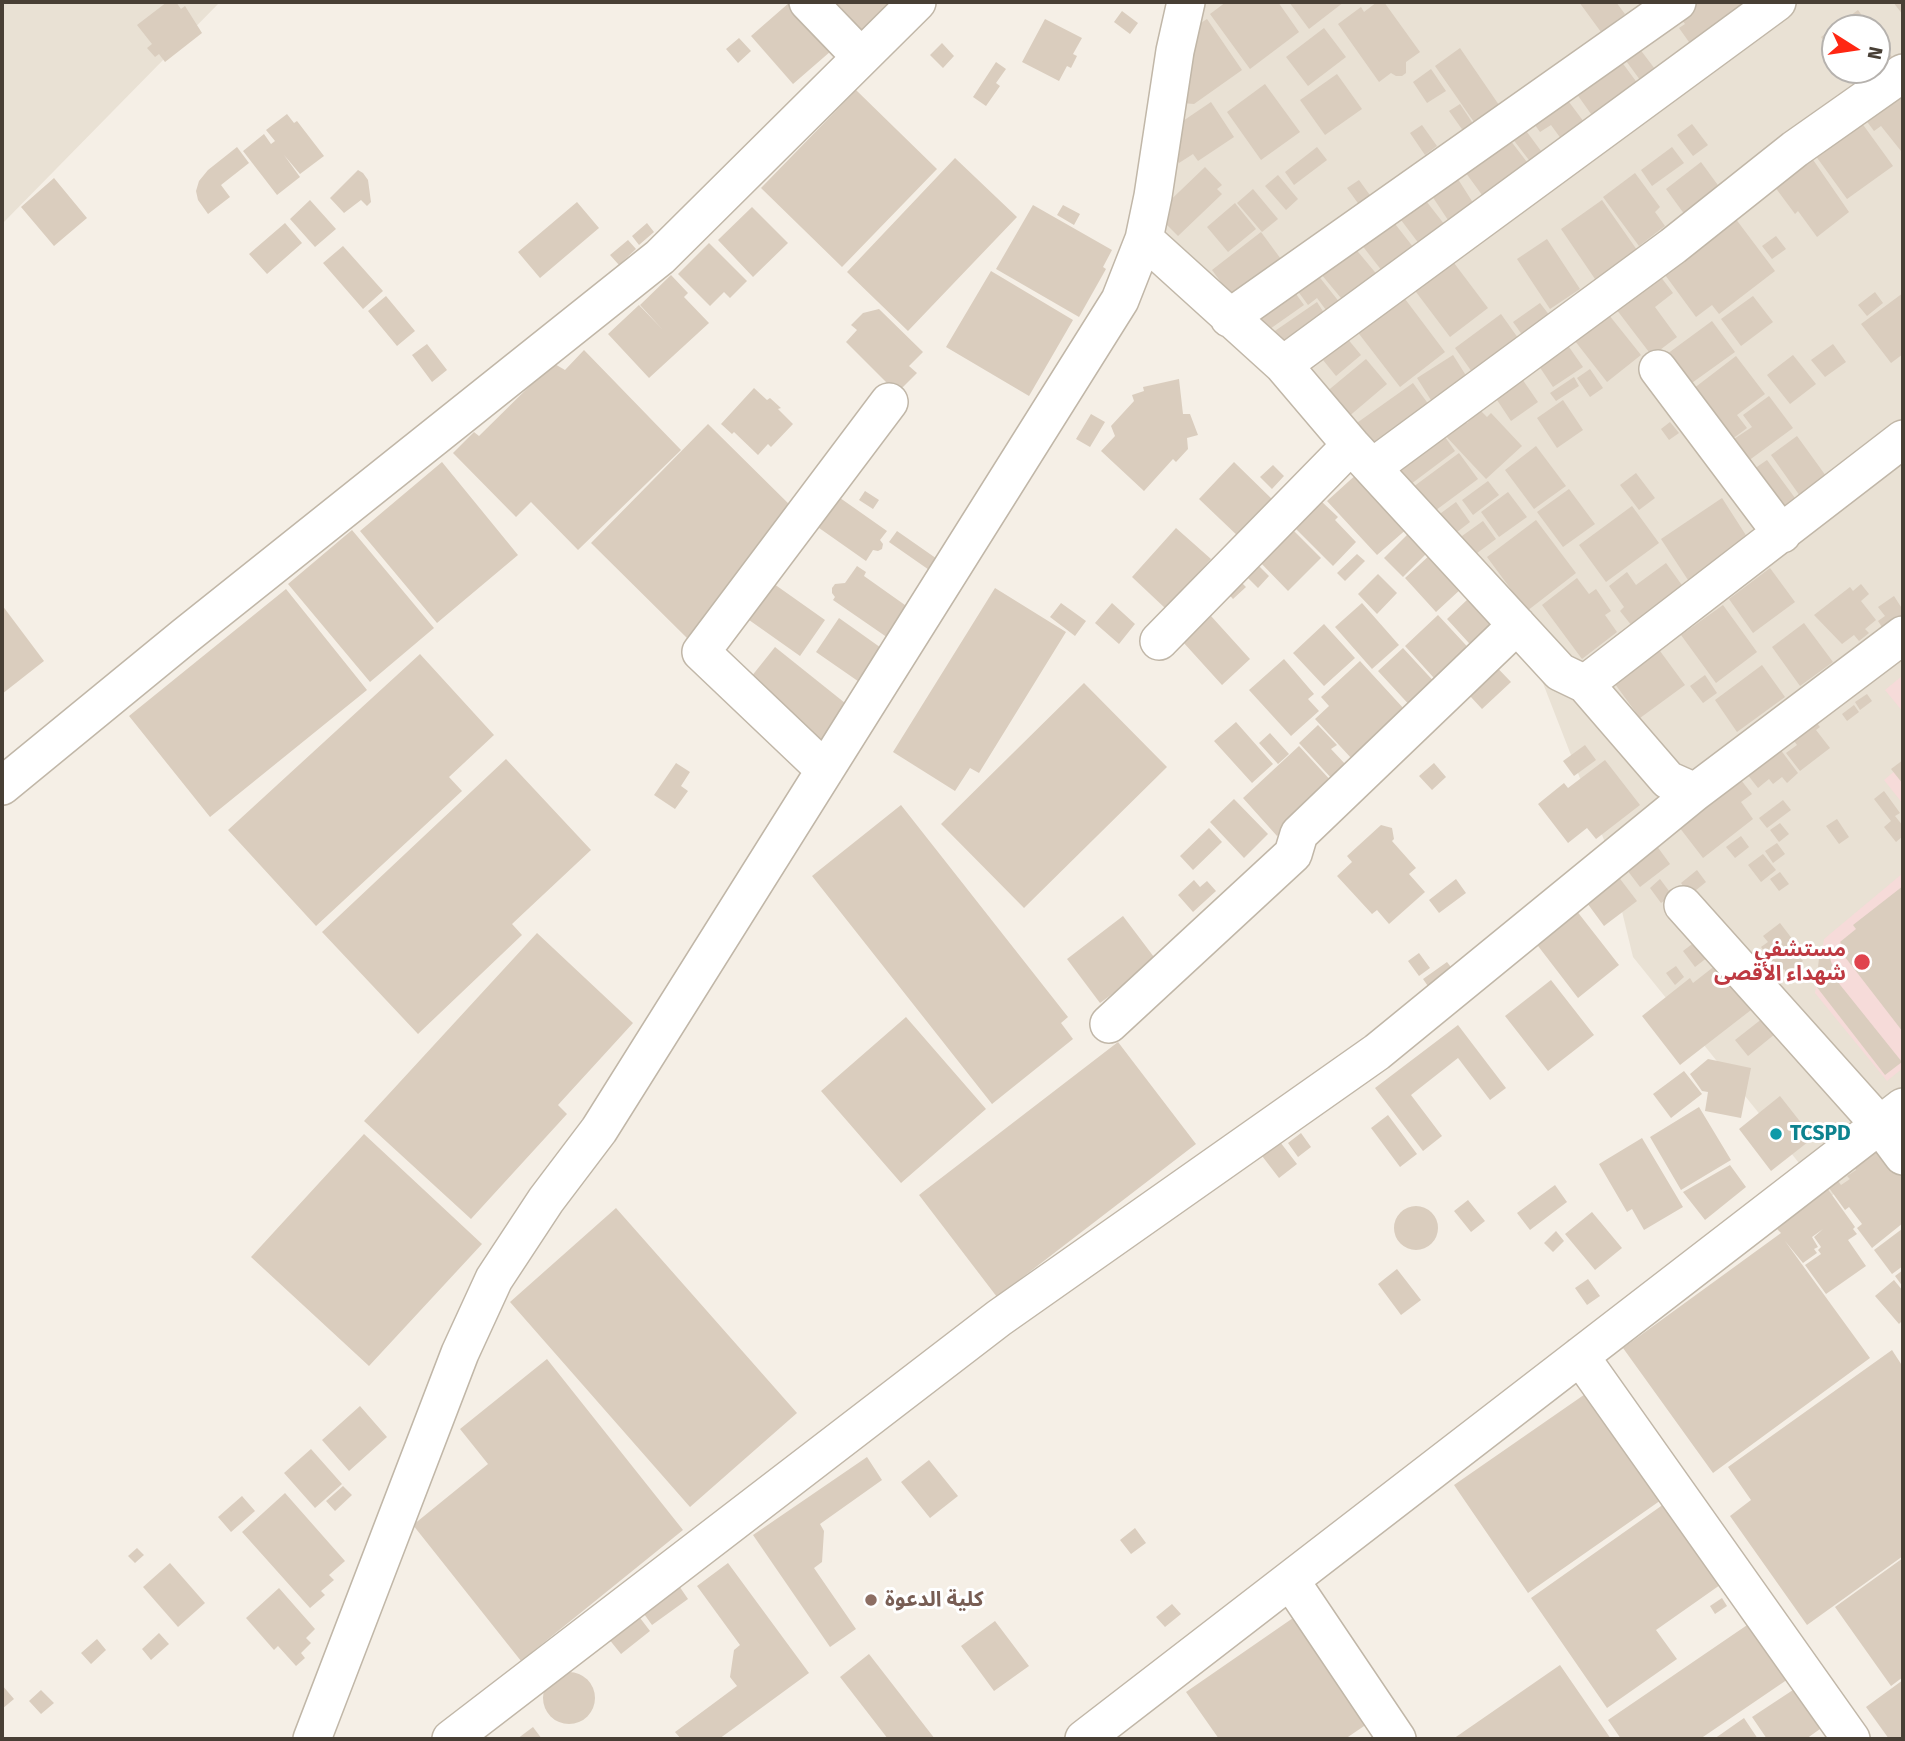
<!DOCTYPE html>
<meta charset="utf-8">
<style>
body{margin:0}
#map{position:relative;width:1905px;height:1741px;overflow:hidden;background:#f5efe6;font-family:"Fira Sans",sans-serif}
canvas{display:block}
.frame{position:absolute;inset:0;border:4px solid #483f35;pointer-events:none}
.north{position:absolute;left:1821px;top:14px;width:70px;height:70px;box-sizing:border-box;background:#fff;border:2px solid #b6b2ae;border-radius:50%;rotate:102deg;font-size:19px;font-weight:700;line-height:28px;text-align:center;color:#483f35}
.north::after{content:'';display:block;margin:auto;width:24px;height:32px;background:#ff2713;clip-path:polygon(50% 0,100% 100%,50% 72%,0 100%)}
</style>
<div id="map">
<canvas width="1905" height="1741"></canvas>
<div class="frame"></div>
<div class="north">N</div>
</div>
<script>
const g = document.querySelector('canvas').getContext('2d');
g.lineJoin = 'round';
function fillPath(path, color) {
  g.fillStyle = color;
  g.fill(path, 'evenodd');
}
function toPath(rows) {
  const path = new Path2D();
  for (const r of rows) {
    if (r.length === 3) {
      path.moveTo(r[0] + r[2], r[1]);
      path.arc(r[0], r[1], r[2], 0, 2 * Math.PI);
      continue;
    }
    path.moveTo(r[0], r[1]);
    for (let i = 2; i < r.length; i += 2) path.lineTo(r[i], r[i + 1]);
  }
  return path;
}
function trace(path, color, width, dash) {
  g.strokeStyle = color;
  g.lineWidth = width;
  g.lineCap = dash ? 'butt' : 'round';
  g.setLineDash(dash || []);
  g.stroke(path);
}
function drawText(font, color, halo, rows, align = 'center') {
  g.font = font + ' "Fira Sans","Noto Sans Arabic",sans-serif';
  g.lineWidth = 6;
  g.setLineDash([]);
  g.textBaseline = 'middle';
  g.strokeStyle = halo;
  g.fillStyle = color;
  for (const [text, x, y, turn = 0] of rows) {
    g.save();
    g.translate(x, y);
    g.rotate((+turn || 0) * Math.PI / 180);
    g.textAlign = isNaN(turn) ? turn : align;
    if (halo) g.strokeText(text, 0, 0);
    g.fillText(text, 0, 0);
    g.restore();
  }
}
fillPath(toPath([
 [2,2,220,2,2,224],
 [1181,2,1903,2,1903,1137,1828,1199,1633,957,1606,845,1532,655,1152,236],
 [1835,28,1877,28,1877,70,1835,70]
]), '#e9e1d4');
fillPath(toPath([
 [1903,675,1903,712,1885,690],
 [1903,764,1903,804,1884,780],
 [1903,873,1903,1068,1887,1081,1815,993,1824,939]
]), '#f6dbd9');
fillPath(toPath([
 [167,2,176,2,181,9,185,6,202,33,165,62,159,54,155,57,147,48,152,44,137,25],
 [790,2,801,2,831,51,793,84,751,36],
 [831,2,894,2,862,33],
 [1226,2,1278,2,1299,32,1250,69,1210,14],
 [1289,2,1344,2,1309,29],
 [1377,2,1384,2,1420,52,1406,62,1406,73,1402,76,1396,76,1391,73,1379,82,1338,24,1361,7,1364,12],
 [1579,2,1616,2,1625,14,1601,32],
 [1696,2,1749,2,1694,49,1679,28,1685,24,1678,15],
 [1893,2,1903,2,1903,15],
 [1858,10,1871,28,1835,28,1835,57,1821,37],
 [1122,11,1138,23,1130,34,1114,22],
 [1045,19,1082,38,1073,54,1077,56,1071,68,1067,66,1059,81,1022,62],
 [1207,19,1242,70,1194,104,1182,103,1196,26],
 [1324,28,1346,57,1308,86,1286,57],
 [1877,36,1892,57,1877,68],
 [739,38,751,51,738,63,726,49],
 [942,43,954,56,943,68,930,55],
 [1636,44,1661,77,1646,88,1621,54],
 [1460,48,1499,105,1474,122,1435,66],
 [1618,57,1641,88,1596,121,1574,90],
 [996,62,1006,69,996,83,1000,86,986,106,973,97],
 [1431,69,1446,91,1427,103,1413,82],
 [1845,70,1874,70,1855,84],
 [1337,74,1362,109,1325,135,1300,100],
 [1265,84,1300,132,1261,160,1227,112],
 [1903,88,1903,150,1901,151,1881,126,1874,131,1859,111],
 [856,90,937,169,842,267,761,188],
 [1563,94,1590,130,1567,147,1551,125,1540,132,1530,118],
 [1211,102,1234,137,1198,161,1193,154,1179,163,1171,151,1177,125],
 [1460,104,1474,125,1464,132,1449,111],
 [287,114,294,123,297,121,324,156,300,174,284,155,300,177,277,195,243,151,264,134,271,144,275,141,266,130],
 [1856,115,1893,166,1847,199,1810,148],
 [1692,124,1708,145,1693,156,1677,135],
 [1422,125,1437,146,1425,155,1410,133],
 [1524,128,1544,155,1532,164,1512,138],
 [1507,136,1530,166,1485,199,1463,169],
 [237,147,249,163,221,185,230,197,208,214,198,200,196,191,199,181,208,170],
 [1317,147,1327,160,1294,185,1285,172],
 [1672,147,1684,163,1652,186,1641,170],
 [1807,151,1849,212,1817,237,1798,211,1795,214,1769,179],
 [955,158,1017,217,908,331,847,272],
 [1701,162,1720,188,1685,215,1666,189],
 [1205,167,1222,185,1217,189,1222,194,1178,236,1156,214],
 [358,170,363,173,368,180,371,202,367,206,361,200,344,213,330,198],
 [1635,173,1660,207,1655,212,1665,226,1639,246,1603,197],
 [1278,175,1298,199,1286,210,1265,186],
 [1456,176,1477,209,1452,226,1430,193],
 [54,178,87,218,54,246,21,207],
 [1359,180,1372,198,1360,206,1347,188],
 [1253,189,1278,219,1262,232,1237,203],
 [1423,197,1448,229,1423,249,1398,216],
 [310,200,336,229,315,247,290,219],
 [1602,200,1637,250,1595,279,1561,229],
 [577,202,599,228,540,278,518,252],
 [1235,203,1256,229,1228,252,1207,227],
 [1033,205,1112,250,1103,267,1106,269,1079,317,996,269],
 [1063,205,1080,214,1074,225,1057,215],
 [752,207,788,243,753,277,718,240],
 [1732,214,1775,271,1719,314,1712,305,1696,317,1660,268],
 [1392,220,1417,252,1386,276,1361,244],
 [285,223,302,243,267,274,249,254],
 [647,223,654,232,639,245,632,236],
 [1261,232,1286,266,1237,304,1212,270],
 [1776,236,1786,249,1772,259,1762,246],
 [1547,239,1580,289,1550,309,1517,259],
 [628,240,636,249,619,265,610,255],
 [709,243,747,281,730,298,724,292,710,306,678,274],
 [343,246,383,291,363,309,323,263],
 [1354,247,1384,283,1351,310,1321,274],
 [1451,259,1488,308,1450,337,1413,288],
 [1654,268,1673,293,1655,307,1677,337,1652,356,1610,301],
 [991,271,1073,320,1029,396,946,347],
 [1317,274,1344,308,1332,318,1317,298,1308,305,1297,290],
 [671,275,688,293,684,297,709,323,649,378,608,334,639,305,663,330,640,305],
 [1291,287,1304,305,1267,331,1259,319],
 [1399,291,1445,352,1400,387,1353,326],
 [1875,292,1883,303,1867,316,1858,305],
 [1903,293,1903,354,1891,363,1861,324],
 [386,296,415,331,397,346,368,311],
 [1753,296,1773,322,1741,346,1721,319],
 [1317,302,1328,319,1281,352,1269,335],
 [1540,303,1550,316,1523,336,1513,322],
 [1601,305,1641,355,1607,382,1568,332],
 [879,309,923,352,909,366,917,373,897,393,846,342,857,330,851,325,863,313],
 [1501,314,1523,345,1477,379,1455,348],
 [1712,321,1735,352,1689,385,1667,354],
 [1337,326,1361,355,1336,376,1323,360,1310,370,1300,357],
 [1562,337,1583,367,1553,387,1533,357],
 [427,344,447,370,432,382,412,355],
 [1833,344,1846,362,1825,377,1811,360],
 [584,350,681,450,578,550,531,502,516,517,453,453,474,432,479,436,553,363,565,370],
 [1453,355,1472,385,1436,408,1417,378],
 [1793,355,1816,384,1790,404,1767,375],
 [1736,356,1765,394,1737,415,1747,428,1727,443,1689,392],
 [1366,359,1387,384,1347,418,1325,393],
 [1590,369,1603,388,1590,397,1577,378],
 [1518,373,1538,402,1511,421,1491,391],
 [1574,377,1579,386,1556,401,1550,393],
 [1179,379,1183,414,1190,414,1198,435,1187,438,1188,449,1176,462,1173,459,1144,491,1101,451,1115,436,1111,426,1134,401,1132,395,1144,391,1143,387],
 [1413,383,1432,409,1373,452,1354,425],
 [754,388,767,400,770,398,781,408,778,409,793,424,771,447,768,444,758,455,734,432,732,434,721,424],
 [1769,396,1793,428,1744,464,1728,443,1752,427,1743,415],
 [1563,400,1583,430,1557,448,1537,418],
 [1480,410,1487,417,1491,413,1522,446,1486,479,1442,432,1460,415,1467,423],
 [1091,414,1105,422,1090,447,1076,439],
 [1670,422,1679,433,1669,440,1661,429],
 [708,424,798,513,748,576,687,638,591,543],
 [1440,430,1455,451,1407,487,1391,465],
 [1797,436,1826,476,1800,496,1771,455],
 [1536,446,1566,486,1534,509,1505,470],
 [1459,453,1478,479,1428,516,1409,490],
 [1767,460,1795,498,1779,510,1751,471],
 [442,462,518,555,437,623,360,531],
 [1234,462,1275,502,1241,539,1199,499],
 [1273,465,1284,476,1272,489,1260,477],
 [1359,472,1409,527,1377,555,1327,501],
 [1636,473,1655,498,1639,510,1620,485],
 [1488,481,1499,495,1473,515,1462,500],
 [1569,489,1595,524,1563,547,1537,512],
 [865,491,879,500,873,509,859,500],
 [1508,492,1527,517,1499,537,1481,512],
 [833,493,887,531,880,540,883,544,882,549,878,551,873,550,866,561,812,523],
 [1722,498,1749,540,1688,580,1661,539],
 [1321,501,1338,517,1335,520,1356,542,1333,566,1294,527],
 [1456,502,1470,522,1448,539,1433,519],
 [1632,506,1659,543,1606,582,1579,545],
 [1536,520,1576,573,1527,611,1487,557],
 [1483,521,1496,539,1469,559,1455,541],
 [1290,527,1321,558,1288,591,1258,560],
 [1176,528,1211,559,1166,609,1132,577],
 [352,530,434,628,370,682,288,584],
 [897,531,940,561,932,572,889,542],
 [1410,532,1429,551,1403,577,1384,558],
 [1357,554,1365,561,1345,581,1337,573],
 [1431,554,1462,588,1436,612,1405,578],
 [1666,563,1684,588,1632,626,1620,611,1624,607,1609,586,1627,572,1636,585],
 [857,566,866,572,864,576,912,610,891,640,833,600,835,597,832,593,832,588,835,584,845,583],
 [1259,566,1269,576,1258,588,1247,577],
 [1770,568,1795,602,1753,633,1729,599],
 [1378,574,1397,593,1377,614,1358,594],
 [1236,577,1246,587,1233,599,1224,589],
 [1577,578,1589,594,1596,589,1611,611,1605,615,1617,632,1582,659,1542,605],
 [767,579,825,620,800,656,742,615],
 [1861,584,1869,594,1861,601,1876,620,1865,629,1869,633,1859,641,1854,635,1842,644,1814,615,1850,587,1853,591],
 [995,588,1066,632,979,773,970,768,955,791,893,752],
 [286,589,367,690,210,817,129,716],
 [1894,596,1903,610,1903,624,1887,635,1878,621,1885,616,1878,607],
 [1469,598,1501,632,1478,653,1447,619],
 [1061,603,1086,621,1075,636,1050,617],
 [1112,603,1135,624,1119,644,1095,623],
 [1362,603,1399,645,1372,669,1335,627],
 [2,605,44,661,2,694],
 [1723,605,1757,652,1716,683,1681,635],
 [1438,615,1476,656,1443,688,1405,646],
 [1211,616,1250,659,1222,685,1183,642],
 [839,618,884,650,865,686,816,652],
 [1804,623,1833,662,1800,686,1772,647],
 [1324,624,1355,658,1324,686,1293,653],
 [775,647,850,707,818,747,743,687],
 [1403,648,1439,687,1414,710,1378,671],
 [1660,651,1685,685,1640,718,1615,684],
 [420,654,494,735,449,777,462,791,316,926,228,830],
 [1487,657,1511,682,1482,709,1459,684],
 [1284,659,1314,694,1308,699,1319,711,1291,736,1249,690],
 [1360,661,1405,710,1352,759,1315,719,1329,706,1321,697],
 [1762,665,1785,697,1737,732,1715,700],
 [1705,675,1717,693,1703,703,1690,686],
 [1084,683,1167,767,1024,908,941,824],
 [1867,694,1872,701,1860,710,1855,702],
 [1854,705,1859,712,1847,721,1842,714],
 [1811,716,1820,727,1816,730,1830,748,1800,771,1786,753,1797,745,1792,738],
 [1236,722,1273,764,1252,783,1214,741],
 [1318,725,1337,745,1331,749,1347,766,1333,780,1299,743],
 [1270,733,1289,754,1278,764,1259,743],
 [1585,745,1596,760,1574,776,1563,761],
 [1777,745,1798,773,1787,783,1782,777,1773,784,1769,779,1758,788,1744,770],
 [1299,746,1333,783,1277,836,1243,798],
 [506,759,591,850,512,924,522,935,418,1034,322,932],
 [1605,760,1640,805,1596,839,1587,828,1568,843,1538,804,1564,783,1568,788],
 [1903,760,1903,784,1891,769],
 [676,763,690,772,681,786,688,791,675,809,654,795],
 [1434,763,1446,777,1432,790,1419,776],
 [1737,775,1752,794,1741,802,1753,819,1703,858,1676,823],
 [1884,791,1900,813,1895,816,1903,826,1903,836,1896,842,1884,827,1891,821,1874,799],
 [1234,799,1268,834,1244,858,1210,822],
 [1783,800,1791,810,1767,828,1759,818],
 [901,805,1068,1017,1061,1023,1073,1039,992,1104,812,876],
 [1837,819,1849,837,1839,844,1826,826],
 [1780,823,1789,834,1779,842,1770,830],
 [1381,825,1392,828,1394,839,1392,841,1416,868,1409,874,1425,892,1389,924,1377,910,1372,914,1337,876,1352,862,1347,856],
 [1209,828,1222,842,1193,870,1180,856],
 [1741,836,1749,847,1735,858,1726,847],
 [1651,838,1670,864,1640,887,1621,862],
 [1777,843,1785,854,1773,863,1765,851],
 [1763,854,1776,870,1761,882,1748,865],
 [1611,867,1637,901,1604,926,1579,892],
 [1697,870,1706,882,1690,895,1681,883],
 [1780,872,1789,884,1779,891,1770,879],
 [1456,879,1466,893,1439,913,1429,900],
 [1660,879,1672,895,1661,903,1650,888],
 [1194,880,1200,887,1207,881,1216,891,1193,912,1178,895],
 [1903,886,1903,1032,1845,957,1849,953,1840,942,1856,929,1853,925],
 [1576,910,1619,965,1578,998,1535,942],
 [1123,916,1157,961,1100,1003,1067,959],
 [1780,923,1803,953,1799,956,1803,961,1787,973,1784,969,1780,972,1761,947,1768,942,1763,936],
 [537,933,633,1023,558,1105,567,1114,471,1219,364,1121],
 [1696,941,1708,957,1695,967,1683,951],
 [1419,953,1430,968,1419,976,1408,961],
 [1819,958,1830,958,1837,981,1902,1062,1885,1075,1816,986],
 [1447,962,1454,971,1430,989,1423,979],
 [1716,965,1751,1010,1680,1065,1642,1016,1690,978,1693,983],
 [1676,966,1684,977,1675,985,1666,973],
 [1551,980,1594,1035,1548,1071,1505,1016],
 [906,1017,986,1109,901,1183,821,1091],
 [1763,1018,1775,1034,1748,1056,1735,1040],
 [1458,1025,1506,1088,1490,1100,1458,1058,1411,1095,1442,1136,1423,1151,1375,1088],
 [1118,1042,1196,1144,997,1297,919,1195],
 [1708,1059,1751,1068,1741,1118,1705,1111,1708,1092,1702,1091,1690,1074],
 [1684,1071,1702,1094,1671,1118,1653,1094],
 [1780,1096,1813,1138,1771,1171,1739,1129],
 [1699,1107,1731,1160,1681,1190,1650,1137],
 [1388,1115,1417,1154,1400,1167,1371,1128],
 [1301,1133,1311,1147,1298,1157,1288,1143],
 [364,1134,482,1244,369,1366,251,1257],
 [1277,1138,1297,1164,1279,1178,1259,1152],
 [1642,1138,1683,1207,1644,1230,1632,1209,1627,1212,1599,1164],
 [1881,1146,1903,1169,1903,1223,1872,1248,1857,1228,1862,1224,1849,1207,1845,1210,1829,1188,1838,1181,1841,1185,1850,1179,1847,1176,1856,1170,1854,1167],
 [1730,1165,1746,1187,1705,1220,1683,1192],
 [1555,1185,1567,1202,1530,1230,1517,1213],
 [1827,1188,1855,1227,1853,1229,1857,1234,1848,1240,1866,1266,1826,1294,1805,1265,1821,1254,1818,1250,1821,1247,1814,1237,1823,1229,1812,1237,1818,1247,1814,1249,1817,1253,1803,1263,1785,1241,1870,1358,1713,1473,1623,1348,1781,1233,1777,1229,1782,1225,1780,1223],
 [1468,1200,1485,1221,1471,1232,1454,1211],
 [1416,1228,22],
 [616,1208,797,1413,690,1507,510,1302],
 [1592,1212,1622,1248,1595,1270,1565,1234],
 [1902,1229,1903,1266,1892,1274,1874,1250],
 [1556,1231,1564,1241,1553,1252,1544,1243],
 [1397,1269,1421,1300,1401,1315,1378,1284],
 [1903,1270,1903,1287,1895,1276],
 [1588,1279,1600,1296,1587,1305,1575,1288],
 [1894,1280,1903,1291,1903,1320,1899,1324,1875,1296],
 [1892,1350,1903,1367,1903,1556,1807,1625,1730,1516,1751,1500,1728,1467],
 [547,1359,683,1530,521,1661,413,1525,488,1464,460,1429],
 [1591,1390,1664,1498,1528,1593,1454,1485],
 [360,1406,387,1437,349,1471,322,1440],
 [311,1449,342,1484,315,1508,284,1473],
 [867,1457,882,1480,820,1524,824,1531,822,1562,814,1568,856,1629,830,1647,753,1535],
 [929,1460,958,1496,930,1518,901,1482],
 [343,1486,352,1495,335,1511,326,1501],
 [285,1493,345,1561,329,1575,334,1580,321,1591,325,1595,310,1608,242,1532],
 [242,1496,255,1511,231,1532,218,1517],
 [1664,1504,1720,1585,1656,1630,1677,1659,1607,1708,1531,1598],
 [1135,1528,1146,1543,1131,1554,1120,1540],
 [137,1548,144,1555,135,1563,128,1556],
 [1903,1558,1903,1677,1891,1686,1835,1607],
 [170,1563,205,1603,178,1627,143,1587],
 [728,1563,809,1673,719,1739,681,1739,675,1732,737,1686,730,1677,734,1650,740,1645,697,1586],
 [675,1580,688,1599,652,1625,639,1607],
 [279,1588,315,1629,306,1638,311,1643,301,1653,305,1658,296,1666,278,1646,274,1650,246,1618],
 [1722,1598,1727,1606,1715,1614,1710,1606],
 [1172,1604,1181,1614,1165,1627,1156,1617],
 [634,1610,650,1631,621,1654,604,1633],
 [1293,1618,1367,1724,1345,1739,1219,1739,1186,1692],
 [1756,1619,1794,1675,1700,1739,1621,1739,1608,1720],
 [995,1621,1029,1666,994,1691,961,1646],
 [159,1633,169,1644,151,1660,142,1649],
 [97,1639,106,1650,91,1664,81,1653],
 [869,1654,935,1739,888,1739,840,1677],
 [1560,1665,1611,1739,1453,1739],
 [569,1698,26],
 [1903,1680,1903,1739,1889,1739,1866,1707],
 [2,1685,14,1699,2,1709],
 [41,1690,54,1703,41,1714,29,1701],
 [1793,1690,1820,1729,1806,1739,1767,1739,1752,1717],
 [1744,1718,1758,1739,1714,1739],
 [533,1727,542,1739,517,1739]
]), '#dacdbe');
const minor = toPath([
 [808,2,861,57],
 [1144,239,1283,365,1351,445,1560,672,1585,684,1668,780,1695,792],
 [1229,318,1677,2],
 [1283,365,1777,2],
 [1658,369,1782,534],
 [1373,467,1673,246,1795,149,1903,73],
 [1159,641,1351,445],
 [1585,684,1903,439],
 [825,770,701,652,889,402],
 [2,786,185,636,660,257,917,2],
 [1683,905,1880,1125,1903,1156],
 [1109,1024,1293,854,1299,834,1517,625],
 [1580,1356,1851,1739],
 [1290,1580,1397,1739],
 [312,1739,460,1353,494,1279,546,1200,599,1130,1120,300,1144,239,1153,196,1175,51,1186,2],
 [451,1739,999,1318,1377,1052,1695,792,1903,635],
 [1084,1739,1903,1107]
]);
trace(minor, '#c1b7a8', 40);
trace(minor, '#fff', 37);
for (const [x, y, r, color] of [
 [1862,962,9,"#e0444e"],
 [1776,1134,7,"#0f9aa8"],
 [871,1600,7,"#8d6e63"]
]) {
  const dot = new Path2D();
  dot.arc(x, y, r, 0, 2 * Math.PI);
  g.fillStyle = color;
  g.fill(dot);
  trace(dot, '#fff', 2.5);
}
drawText('bold 21px', '#be3a42', '#fff', [
 ["مستشفى",1846,950],
 ["شهداء الأقصى",1846,974]
], 'right');
drawText('bold 21px', '#0d838f', '#fff', [
 ["TCSPD",1790,1134]
], 'left');
drawText('bold 21px', '#785e54', '#fff', [
 ["كلية الدعوة",885,1600]
], 'left');
</script>
